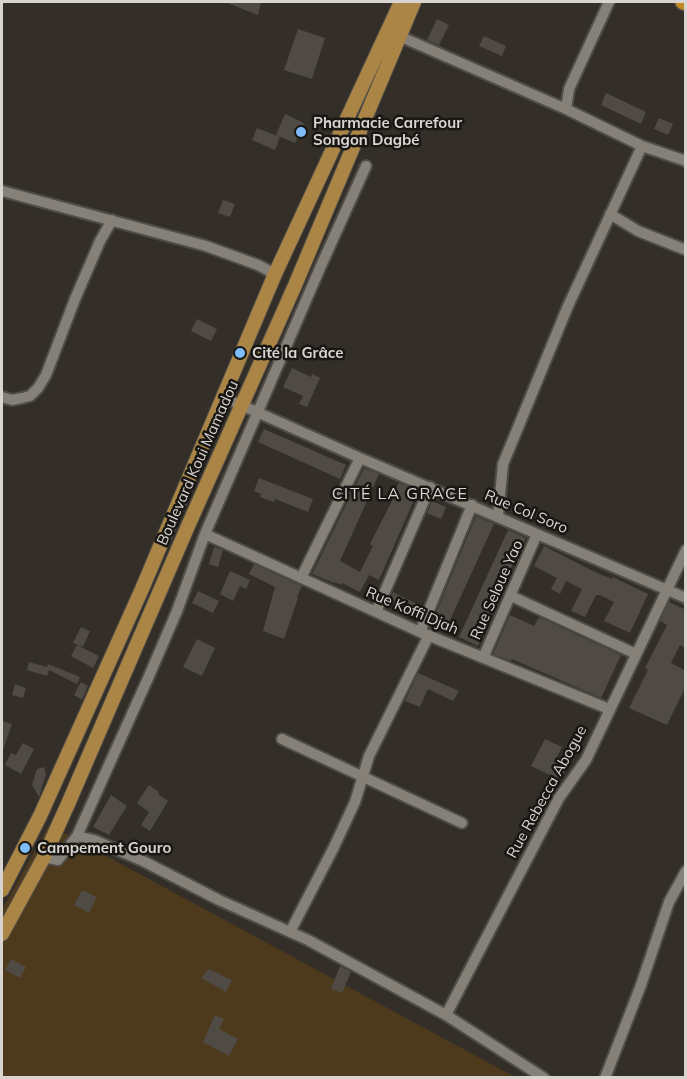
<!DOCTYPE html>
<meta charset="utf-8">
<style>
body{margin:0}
#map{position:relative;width:687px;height:1079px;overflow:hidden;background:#332f28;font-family:Mulish,sans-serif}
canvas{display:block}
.frame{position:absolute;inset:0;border:3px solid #d8d5d1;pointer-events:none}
</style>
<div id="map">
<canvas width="687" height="1079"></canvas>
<div class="frame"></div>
</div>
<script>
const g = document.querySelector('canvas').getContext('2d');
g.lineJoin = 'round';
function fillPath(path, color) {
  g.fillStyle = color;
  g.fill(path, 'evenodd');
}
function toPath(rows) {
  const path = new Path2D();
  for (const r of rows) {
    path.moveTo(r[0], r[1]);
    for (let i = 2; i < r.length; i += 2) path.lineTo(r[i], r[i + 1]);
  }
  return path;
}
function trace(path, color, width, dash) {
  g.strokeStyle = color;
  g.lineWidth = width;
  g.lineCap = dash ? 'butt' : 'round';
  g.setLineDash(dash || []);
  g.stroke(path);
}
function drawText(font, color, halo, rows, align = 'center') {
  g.font = font + ' Mulish,sans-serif';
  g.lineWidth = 5;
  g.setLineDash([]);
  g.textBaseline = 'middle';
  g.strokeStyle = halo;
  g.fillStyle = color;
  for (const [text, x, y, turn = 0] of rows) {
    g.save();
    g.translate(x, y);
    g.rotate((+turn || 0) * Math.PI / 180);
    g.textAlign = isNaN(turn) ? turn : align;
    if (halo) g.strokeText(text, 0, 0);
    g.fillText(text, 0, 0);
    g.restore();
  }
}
fillPath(toPath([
 [49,825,515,1077,2,1078,2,910]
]), '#4d3a1d');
fillPath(toPath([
 [225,2,261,2,258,15],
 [437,19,449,25,439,45,427,40],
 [298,29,325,38,312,79,284,70],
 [484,36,506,46,502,56,479,46],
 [606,93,646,112,641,124,601,105],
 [285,114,304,123,295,143,276,135],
 [659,118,673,124,668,135,654,129],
 [257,128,280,137,275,150,252,140],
 [223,200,235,204,230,217,218,213],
 [197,319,217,329,211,341,191,331],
 [292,368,311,377,312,374,320,378,307,407,299,404,303,396,283,387],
 [264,429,346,465,340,479,258,442],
 [364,468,379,474,340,561,360,572,373,546,370,544,396,493,394,492,399,483,418,491,379,580,369,575,360,592,342,583,341,585,335,582,334,583,312,574],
 [259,478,313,499,308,512,275,499,274,502,260,497,261,494,254,491],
 [432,501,446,507,441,519,427,513],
 [476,516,494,524,445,631,431,625],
 [508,530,526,538,508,574,478,646,459,637],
 [544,546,595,572,612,579,613,577,648,594,630,633,604,621,614,602,600,595,596,595,585,617,571,611,582,589,566,581,560,594,551,589,557,578,534,566],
 [214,547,223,550,218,567,209,564],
 [254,564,302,586,297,597,298,598,284,639,263,631,275,587,249,574],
 [230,571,250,580,246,589,240,586,233,601,220,594],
 [198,591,219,601,213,613,192,603],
 [393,592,419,605,414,615,389,602],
 [669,602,686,610,686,648,680,645,671,663,686,671,686,686,667,725,629,708,648,670,645,668,667,625,660,621],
 [510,615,534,626,539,617,621,655,601,698,512,659,511,661,493,654],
 [81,627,90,631,83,647,73,643],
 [197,639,215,648,202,676,183,667],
 [77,645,99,656,93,668,71,656],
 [29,662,47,667,48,664,80,677,77,684,49,670,47,676,27,670],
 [418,673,459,691,453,701,428,689,420,707,405,701],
 [81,682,88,686,82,700,74,695],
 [15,684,26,688,23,698,12,695],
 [2,721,12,724,3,750,2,750],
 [545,739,562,747,555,761,567,766,560,780,531,766],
 [23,743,34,749,21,774,5,765,11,753,16,755],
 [44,767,46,774,39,797,32,785,37,769],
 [149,785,159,792,158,794,168,801,150,831,141,825,149,812,137,803],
 [111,795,127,806,109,835,93,827],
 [82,890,97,897,89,913,74,905],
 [11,959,26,967,20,978,5,970],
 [340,966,351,972,342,993,331,989],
 [209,969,232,980,226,992,201,978],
 [215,1015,224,1019,219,1029,238,1039,229,1056,203,1042]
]), '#4f4a43');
const minor = toPath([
 [399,36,566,109,642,146,686,161],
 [566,109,569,89,609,2],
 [2,191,206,246,258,265,275,274],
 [610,214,638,231,686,250],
 [2,397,12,400,22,398,30,396,38,388,46,375,75,299,100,241,112,220],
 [223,397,360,458,686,598],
 [498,516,503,464,568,306,642,146],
 [205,534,420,632,609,709],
 [301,578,360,458],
 [511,596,636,654],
 [376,612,430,487],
 [420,632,472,505],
 [483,658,537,534],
 [282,739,462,823],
 [77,836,149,676,177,611,205,534,320,268,366,166],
 [44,857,58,860,77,836,94,840,143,861,219,900,308,940,446,1015,544,1078],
 [290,932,333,849,355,802,369,756,429,635],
 [446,1015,559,798,586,760,686,550],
 [605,1078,641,985,669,902,686,871]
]);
const major = toPath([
 [2,890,40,816,142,589,275,274,401,2],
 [2,934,44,857,68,804,188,526,296,283,414,2]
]);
const highway = toPath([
 [683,2,686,3]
]);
trace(minor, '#504c47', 14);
trace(major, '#504c47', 16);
trace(highway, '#504c47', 18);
trace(minor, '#858078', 10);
trace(major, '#aa8546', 14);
trace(highway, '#c28924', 15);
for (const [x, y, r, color] of [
 [301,132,6,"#7fbdfa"],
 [240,353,6,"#7fbdfa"],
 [25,848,6,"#7fbdfa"]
]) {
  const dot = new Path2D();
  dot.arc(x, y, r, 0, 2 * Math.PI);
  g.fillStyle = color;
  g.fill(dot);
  trace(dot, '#191714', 2);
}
drawText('bold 15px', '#d8d5d1', '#191714', [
 ["Pharmacie Carrefour",313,123],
 ["Songon Dagbé",313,140],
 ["Cité la Grâce",252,353],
 ["Campement Gouro",37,848]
], 'left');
drawText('15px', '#d8d5d1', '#191714', [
 ["Boulevard Koui Mamadou",198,463,-66],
 ["Rue Col Soro",526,512,23],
 ["Rue Seloue Yao",497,590,-66],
 ["Rue Koffi Djah",412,611,23],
 ["Rue Rebecca Abogue",547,792,-61]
]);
g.letterSpacing = '1.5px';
drawText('16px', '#d8d5d1', '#191714', [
 ["CITÉ LA GRACE",400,494]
]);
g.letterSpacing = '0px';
</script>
